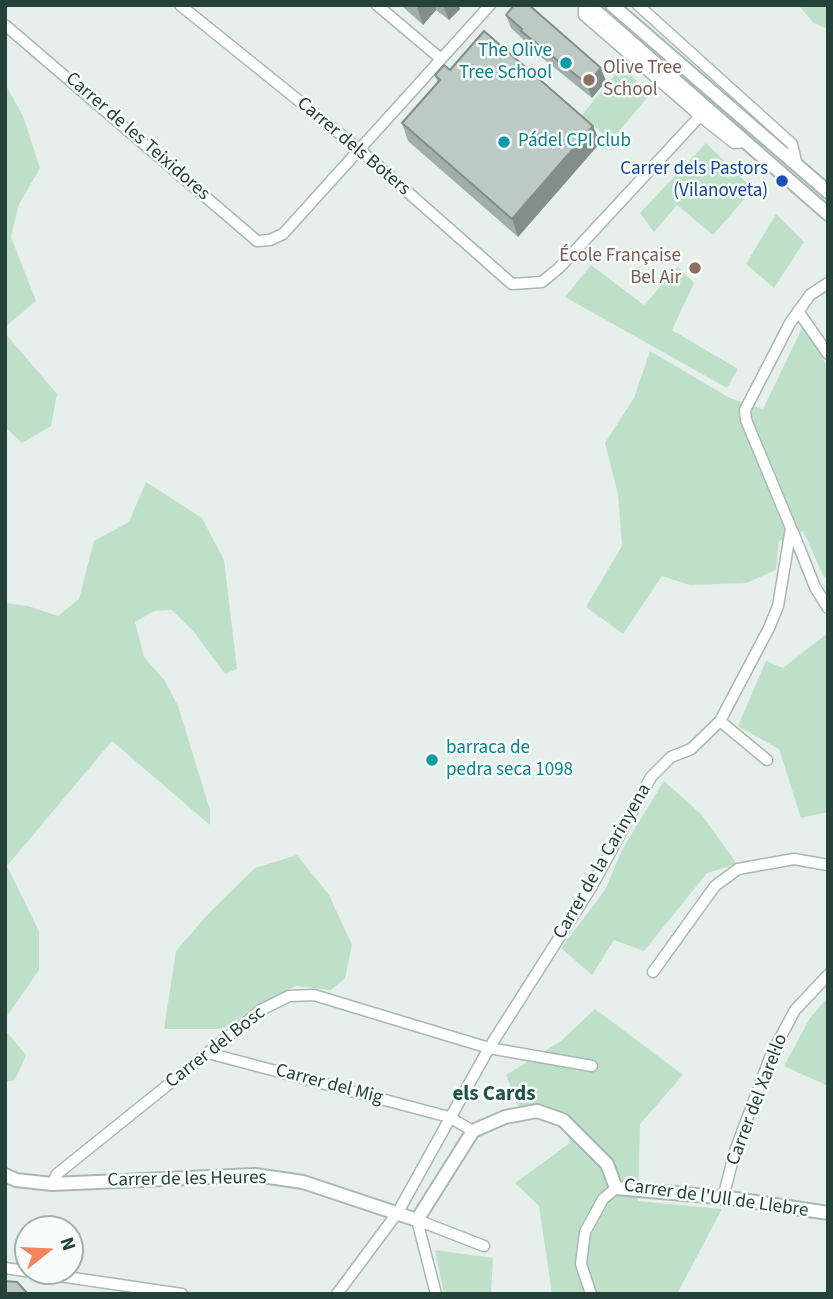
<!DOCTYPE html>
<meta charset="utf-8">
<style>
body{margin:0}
#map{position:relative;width:833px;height:1299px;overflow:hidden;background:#e6efeb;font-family:"Source Sans 3",sans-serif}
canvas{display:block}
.frame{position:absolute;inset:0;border:7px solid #24423a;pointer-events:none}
.north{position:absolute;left:14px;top:1215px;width:70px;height:70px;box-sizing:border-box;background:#f7fbf9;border:2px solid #a3b1ad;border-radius:50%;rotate:72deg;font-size:19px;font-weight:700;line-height:28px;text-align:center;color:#24423a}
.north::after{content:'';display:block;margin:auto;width:24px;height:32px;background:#f4845f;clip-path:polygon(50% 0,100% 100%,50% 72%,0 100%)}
</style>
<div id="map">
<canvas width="833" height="1299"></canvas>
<div class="frame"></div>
<div class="north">N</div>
</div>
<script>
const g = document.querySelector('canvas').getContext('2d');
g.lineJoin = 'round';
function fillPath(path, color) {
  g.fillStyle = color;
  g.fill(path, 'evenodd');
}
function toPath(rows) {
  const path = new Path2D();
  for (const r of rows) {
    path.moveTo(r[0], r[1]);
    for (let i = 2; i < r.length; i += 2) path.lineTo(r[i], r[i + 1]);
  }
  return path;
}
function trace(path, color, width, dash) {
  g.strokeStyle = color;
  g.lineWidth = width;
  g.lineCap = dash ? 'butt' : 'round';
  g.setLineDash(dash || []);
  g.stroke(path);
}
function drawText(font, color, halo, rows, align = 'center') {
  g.font = font + ' "Source Sans 3",sans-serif';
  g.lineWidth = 5;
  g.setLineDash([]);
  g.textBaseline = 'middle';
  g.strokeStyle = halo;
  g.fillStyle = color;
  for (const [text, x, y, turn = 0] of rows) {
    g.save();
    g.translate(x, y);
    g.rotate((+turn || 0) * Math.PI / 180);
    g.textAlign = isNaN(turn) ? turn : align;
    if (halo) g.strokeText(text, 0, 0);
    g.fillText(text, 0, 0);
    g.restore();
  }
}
fillPath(toPath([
 [798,5,828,5,828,29,814,23],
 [621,67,651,93,611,141,582,115],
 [5,84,23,116,40,168,19,204,11,237,36,301,5,327],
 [706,143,753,189,713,235,677,205,654,232,640,213],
 [776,214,804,242,774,288,746,264],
 [591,265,644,305,678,267,694,283,672,330,738,369,727,388,565,297],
 [804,324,828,368,828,575,824,577,803,531,779,541,776,570,746,583,690,585,662,576,623,634,586,607,622,546,618,494,605,443,634,398,650,351,730,398,763,409],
 [5,333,57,394,51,426,22,443,5,427],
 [146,482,202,518,224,560,237,669,225,674,194,632,172,610,154,611,135,622,144,657,165,681,178,706,210,810,210,825,112,741,7,866,39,931,39,970,5,1019,5,603,28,606,58,616,79,599,94,541,129,522],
 [828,633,828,812,801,818,779,749,738,726,766,661,783,668],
 [664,781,701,814,737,864,707,873,644,951,614,940,592,975,561,948,605,890,623,848],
 [297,855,329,895,352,945,345,978,331,990,296,986,258,1005,223,1029,164,1029,176,951,209,913,255,868],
 [828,997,828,1086,784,1066,810,1018],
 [595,1009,683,1075,640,1124,638,1201,722,1209,677,1294,552,1294,539,1206,515,1183,570,1143,563,1114,518,1106,506,1075,561,1041],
 [5,1030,26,1055,15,1080,5,1082],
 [435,1250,493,1258,491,1294,444,1294]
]), '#bfe0c8');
const minor = toPath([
 [180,5,360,150,512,284,542,282,559,268,700,116],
 [377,5,441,59],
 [584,5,584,15,700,116,734,143,746,142],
 [638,5,792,144,797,166],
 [5,25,257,241,270,240,283,234,490,5],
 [798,311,828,354],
 [793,532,815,587,828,608],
 [720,721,767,760],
 [653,972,715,886,738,869,794,859,828,865],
 [208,1053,449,1117,473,1131],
 [52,1184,57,1174,261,1010,289,996,314,995,489,1048,592,1066],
 [723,1198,735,1151,771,1055,795,1010,828,975],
 [417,1220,436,1294],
 [417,1220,484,1246],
 [5,1268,182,1294],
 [337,1294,398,1212,489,1048,592,886,651,777,671,757,691,749,720,721,769,628,778,606,791,528,746,420,745,410,790,323,810,295,828,283],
 [591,1294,581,1264,585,1232,603,1199,616,1188]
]);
const tertiary = toPath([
 [589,5,828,214],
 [612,5,828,192],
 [5,1175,16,1180,52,1184,255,1175,303,1182,417,1220,473,1131,505,1117,537,1111,563,1120,607,1164,616,1188,729,1198,828,1213]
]);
trace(minor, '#a8b8b2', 13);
trace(tertiary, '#a8b8b2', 16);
trace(minor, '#fff', 10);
trace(tertiary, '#fff', 12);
fillPath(toPath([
 [401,5,458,5,460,9,449,20,436,10,423,25],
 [506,15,606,81,592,98,525,44,523,39,511,28],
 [450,70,593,126,600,143,518,237,408,141,402,123,438,83,435,75]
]), '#a1aea9');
fillPath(toPath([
 [419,5,435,5,436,10,423,25,417,7],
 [443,5,458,5,460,9,449,20],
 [601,68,606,81,592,98,587,84],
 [593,126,600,143,518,237,512,219]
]), '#838d89');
const building = toPath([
 [514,5,529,5,601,68,587,84,521,31,522,29,506,15,514,5],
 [484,31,593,126,512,219,402,123,440,80,435,75,444,65,450,70,484,31],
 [5,1281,17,1282,28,1294,5,1294,5,1281]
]);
fillPath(building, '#bbcac4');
trace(building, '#838d89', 2);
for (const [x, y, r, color] of [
 [566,63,7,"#0f9aa8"],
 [589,80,7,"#8d6e63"],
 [504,142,7,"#0f9aa8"],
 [782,181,7,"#1a4fb4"],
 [695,268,7,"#8d6e63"],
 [432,760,7,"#0f9aa8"]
]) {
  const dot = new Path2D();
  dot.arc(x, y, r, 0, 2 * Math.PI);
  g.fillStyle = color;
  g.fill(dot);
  trace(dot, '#f7fbf9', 2.5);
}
drawText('19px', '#0d838f', '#f7fbf9', [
 ["The Olive",552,52,"right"],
 ["Tree School",552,74,"right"],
 ["Pádel CPI club",518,142],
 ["barraca de",446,749],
 ["pedra seca 1098",446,771]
], 'left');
drawText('19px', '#785e54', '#f7fbf9', [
 ["Olive Tree",603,69],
 ["School",603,91],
 ["École Française",681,257,"right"],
 ["Bel Air",681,279,"right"]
], 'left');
drawText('19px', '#24423a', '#f7fbf9', [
 ["Carrer de les Teixidores",137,137,41],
 ["Carrer dels Boters",353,147,40],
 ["Carrer de la Carinyena",603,862,-60],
 ["Carrer del Bosc",216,1048,-38],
 ["Carrer del Mig",329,1085,15],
 ["Carrer del Xarel·lo",758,1100,-69],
 ["Carrer de les Heures",187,1180,-1],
 ["Carrer de l'Ull de Llebre",716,1199,8]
]);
drawText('19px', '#164399', '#f7fbf9', [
 ["Carrer dels Pastors",768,170],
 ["(Vilanoveta)",768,192]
], 'right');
drawText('bold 21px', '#1f5548', '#f7fbf9', [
 ["els Cards",494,1095]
]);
</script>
